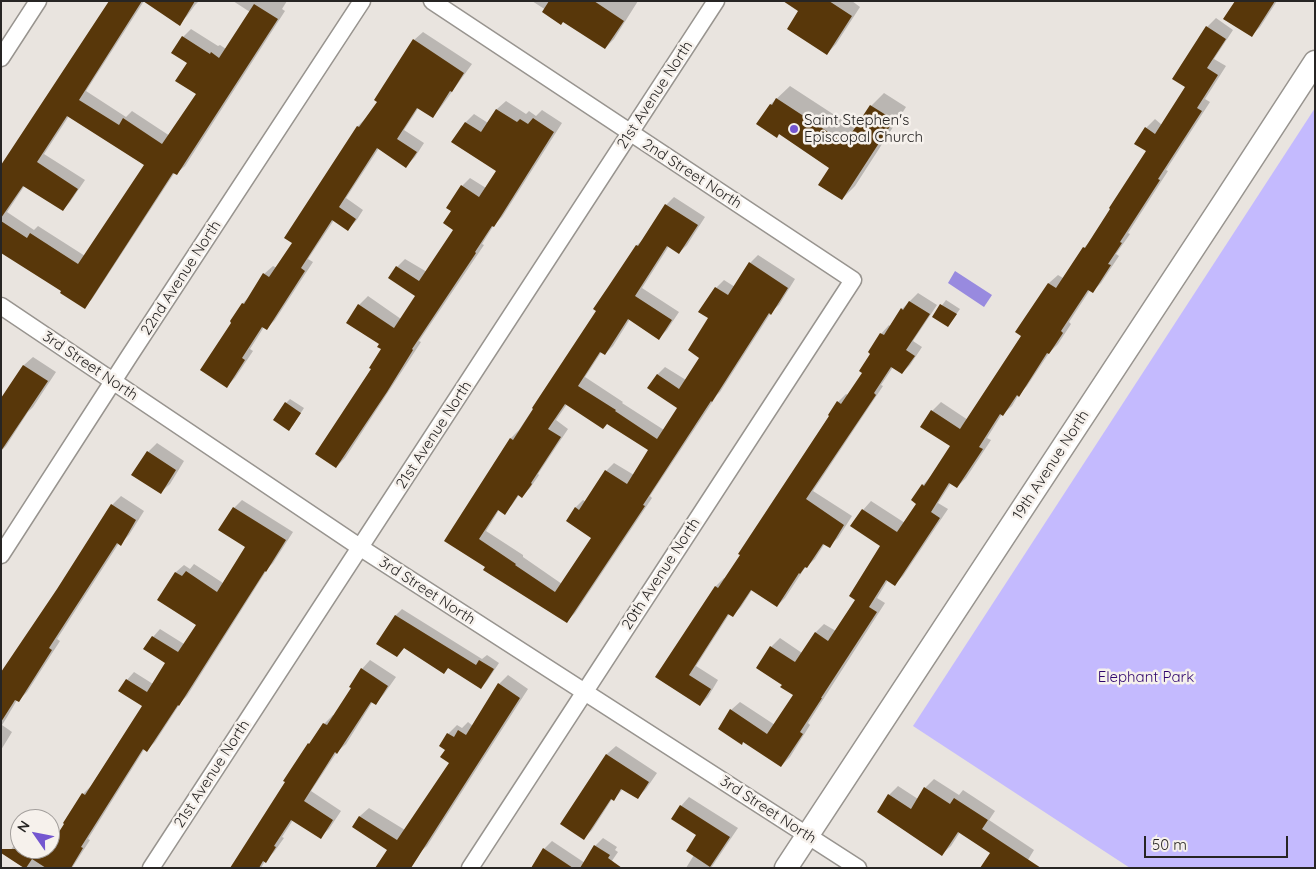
<!DOCTYPE html>
<style>
body{margin:0}
#map{position:relative;width:1316px;height:869px;overflow:hidden;background:#e9e4df;font-family:Quicksand,sans-serif}
canvas{display:block}
.frame{position:absolute;inset:0;border:2px solid #272524;pointer-events:none}
.north{position:absolute;left:10px;top:809px;width:50px;height:50px;box-sizing:border-box;background:#f6f1ec;border:1px solid #a39f9c;border-radius:50%;rotate:303deg;font-size:14px;font-weight:700;line-height:20px;text-align:center;color:#272524}
.north::after{content:'';display:block;margin:auto;width:18px;height:22px;background:#7456d0;clip-path:polygon(50% 0,100% 100%,50% 72%,0 100%)}
.scale{position:absolute;left:1144px;top:836px;width:144px;height:22px;box-sizing:border-box;border:2px solid #272524;border-top:0;padding-left:6px;font-size:15px;line-height:18px;white-space:nowrap;color:#272524;-webkit-text-stroke:4px #f6f1ec;paint-order:stroke}
</style>
<div id="map">
<canvas width="1316" height="869"></canvas>
<div class="frame"></div>
<div class="north">N</div>
<div class="scale">50 m</div>
</div>
<script>
const g = document.querySelector('canvas').getContext('2d');
g.lineJoin = 'round';
function fillPath(path, color) {
  g.fillStyle = color;
  g.fill(path, 'evenodd');
}
function toPath(rows) {
  const path = new Path2D();
  for (const r of rows) {
    path.moveTo(r[0], r[1]);
    for (let i = 2; i < r.length; i += 2) path.lineTo(r[i], r[i + 1]);
  }
  return path;
}
function trace(path, color, width, dash) {
  g.strokeStyle = color;
  g.lineWidth = width;
  g.lineCap = dash ? 'butt' : 'round';
  g.setLineDash(dash || []);
  g.stroke(path);
}
function drawText(font, color, halo, rows, align = 'center') {
  g.font = font + ' Quicksand,sans-serif';
  g.lineWidth = 5;
  g.setLineDash([]);
  g.textBaseline = 'middle';
  g.strokeStyle = halo;
  g.fillStyle = color;
  for (const [text, x, y, turn = 0] of rows) {
    g.save();
    g.translate(x, y);
    g.rotate((+turn || 0) * Math.PI / 180);
    g.textAlign = isNaN(turn) ? turn : align;
    if (halo) g.strokeText(text, 0, 0);
    g.fillText(text, 0, 0);
    g.restore();
  }
}
fillPath(toPath([
 [1315,108,1315,868,1130,868,913,726]
]), '#c4bafe');
fillPath(toPath([
 [955,271,992,295,984,307,948,283]
]), '#988adf');
fillPath(toPath([
 [110,1,144,1,86,91,126,117,132,111,170,136,198,94,188,63,172,52,183,37,191,29,218,46,220,45,226,49,250,12,233,1,287,1,282,9,285,11,185,166,177,173,175,172,92,299,85,307,63,291,1,252,1,168],
 [69,116,146,164,85,256,38,226,34,230,7,212,25,185,63,210,70,202,85,180,44,154],
 [145,1,199,1,195,5,187,16,179,24],
 [532,1,638,1,614,39,605,48],
 [796,1,852,1,860,7,836,44,827,54,800,10],
 [1236,1,1277,1,1260,27,1251,36],
 [1216,18,1233,30,1214,59,1226,66,1205,99,1210,102,1166,170,1168,171,1128,233,1130,234,1116,254,1119,256,1101,283,1092,292,1090,290,1069,322,1071,324,1058,344,1049,353,1027,386,1019,394,1012,406,1003,414,1002,414,987,438,991,440,966,478,957,487,951,483,938,503,948,509,903,576,895,584,888,580,877,598,885,603,808,723,810,725,790,757,781,766,744,741,731,710,740,702,775,725,794,695,784,684,771,647,780,638,802,653,816,632,824,624,836,631,857,599,882,545,863,510,871,501,905,523,918,503,923,485,931,476,952,446,932,411,941,402,968,420,1023,336,1017,332,1049,283,1058,275,1063,278,1084,248,1092,239,1148,151,1146,128,1155,119,1162,125,1187,87,1207,27],
 [423,32,472,64,441,107,433,116,419,107,404,130,424,143,415,157,406,166,379,148,346,198,363,210,356,221,348,229,334,220,308,259,313,262,275,320,267,328,264,327,250,349,253,351,235,378,227,386,233,322,231,321,243,303,250,296,264,274,273,266,277,268,294,243,358,126,366,118,379,101,414,40],
 [790,86,856,129,871,106,884,93,906,107,855,186,842,199,831,167,780,133,777,136,758,124,771,104],
 [506,101,526,114,529,111,536,116,542,110,562,123,511,203,502,217,494,225,482,244,484,245,419,341,421,342,345,458,336,467,373,369,382,349,380,343,348,322,359,305,368,296,401,319,417,295,397,267,405,259,427,272,455,229,453,210,462,186,470,178,486,188,498,171,453,142,466,122,474,114,488,123,497,109],
 [674,197,705,217,687,245,679,253,669,246,642,288,679,312,667,330,659,338,630,319,613,346,605,354,602,351,585,377,623,402,622,403,664,430,679,408,657,375,665,367,686,380,701,357,716,288,724,280,735,287,750,263,758,255,795,279,779,305,772,311,720,392,717,395,650,496,652,498,575,613,567,621,446,540,511,438,519,430,598,310,609,287,637,245,646,237,666,205],
 [567,404,608,423,650,450,634,475,614,463,606,471,586,502,583,500,575,508,593,538,562,584,523,557,523,555,486,531,499,510,504,513,512,505,519,495,522,496,530,488,539,475,538,474,568,429,556,420],
 [918,293,937,305,913,341,922,347,910,365,902,373,893,367,881,385,883,386,813,491,852,516,838,538,829,546,825,543,815,559,804,569,785,598,777,606,752,590,741,607,733,615,730,613,696,666,718,680,708,697,700,705,657,677,716,586,724,578,726,579,838,402,846,394,848,395,864,372,881,334,889,325,891,327,902,309],
 [946,300,960,309,948,326,934,316],
 [33,357,56,372,33,407,28,412,6,446,1,451,1,401,24,365],
 [290,399,304,408,293,425,289,429,286,403],
 [157,443,184,461,170,484,160,493,148,452],
 [121,496,144,511,129,535,120,544,119,543,57,639,60,641,27,692,18,701,17,700,7,717,2,725,12,732,1,750,1,674,58,590,112,505],
 [242,500,293,532,273,563,268,568,187,696,181,702,155,742,147,750,145,748,88,839,90,840,72,868,26,868,7,856,20,836,20,849,50,849,50,843,53,845,83,794,91,786,143,706,127,680,134,672,153,684,167,663,153,637,160,629,184,644,197,624,159,599,176,572,184,565,190,569,194,564,223,583,247,546,234,508],
 [402,609,482,659,487,655,499,663,487,681,481,688,449,667,444,672,405,647,397,656,378,643,396,615],
 [370,660,396,677,384,694,376,703,373,701,346,744,337,752,311,791,341,811,329,829,320,837,293,820,282,837,284,838,274,852,265,861,261,868,232,868,324,724,333,715,335,716,353,688,362,669],
 [508,675,528,689,427,846,418,854,388,850,353,827,360,816,369,808,405,830,451,763,447,749,441,745,448,734,457,725,462,728,468,722,473,726,499,684],
 [616,746,657,773,646,789,637,798,623,789,614,799,612,799,592,830,584,838,562,824,607,754],
 [934,779,959,795,963,790,995,811,989,820,1034,850,1023,868,992,852,960,832,951,846,942,854,889,795,898,786,918,799,925,788],
 [689,797,738,828,711,868,686,868,694,855,698,835,681,806],
 [603,838,617,847,615,850,618,852,607,868,532,868,544,849,552,841,585,863,595,846]
]), '#0003');
fillPath(toPath([
 [109,1,142,1,79,100,119,125,123,118,162,144,196,94,175,81,187,63,171,53,182,36,210,54,211,52,219,58,254,4,278,19,177,175,173,173,85,309,60,293,61,291,1,253,1,221,27,238,30,233,78,264,144,165,67,116,37,162,78,189,63,211,23,186,1,218,1,165],
 [143,1,195,1,180,26],
 [549,1,594,1,624,21,605,49,563,22,561,25,542,12],
 [783,1,829,1,852,16,827,55,787,29,798,11],
 [1235,1,1275,1,1252,37,1223,19],
 [1206,26,1226,39,1207,68,1218,75,1197,108,1202,111,1158,179,1160,180,1120,242,1122,243,1108,264,1111,265,1093,293,1088,290,1061,331,1063,333,1049,354,1047,353,1019,397,1017,395,1003,416,1000,414,979,447,983,449,957,488,949,483,931,512,940,518,895,586,886,580,869,607,877,612,821,698,822,698,800,732,803,734,781,767,743,742,742,745,718,729,730,709,767,734,793,695,780,687,782,685,756,668,770,646,795,662,815,632,828,641,855,600,849,596,880,546,850,526,862,509,897,532,916,504,911,500,922,484,924,486,950,446,920,427,931,410,960,429,1021,336,1015,332,1048,283,1056,288,1083,247,1085,248,1110,209,1109,208,1146,151,1134,144,1145,127,1155,134,1185,87,1172,79],
 [413,39,464,73,452,92,450,91,433,118,417,108,397,139,417,152,406,168,377,148,339,207,356,219,348,231,332,220,301,268,305,271,267,330,262,327,242,358,245,360,227,388,200,370,231,323,230,321,242,303,244,304,263,273,269,277,292,243,284,238,357,126,359,127,377,102,374,100],
 [776,98,845,143,870,105,894,120,842,200,818,185,829,168,779,134,777,138,756,124,770,104,772,105],
 [496,109,517,122,520,119,528,124,533,118,554,132,503,213,494,227,492,226,475,252,476,253,412,349,413,350,387,392,336,468,315,454,371,369,369,368,381,349,377,347,379,344,346,323,358,304,394,328,415,296,388,278,396,266,419,281,453,230,443,223,451,211,446,208,461,185,479,197,496,171,451,142,465,122,481,132],
 [665,204,698,225,679,254,667,246,635,296,672,320,659,340,628,319,605,355,600,352,578,386,616,410,615,411,657,439,677,408,647,388,657,374,679,389,699,358,688,350,708,318,698,312,715,287,728,295,749,262,788,288,771,315,769,313,712,402,711,401,643,505,645,506,567,623,483,570,485,567,444,541,510,438,513,440,533,409,532,408,596,311,593,309,608,287,636,245,638,246],
 [565,404,603,429,607,424,648,450,627,484,605,470,579,510,575,507,566,521,591,538,555,592,515,565,516,564,479,539,498,510,505,515,518,495,522,498,532,484,531,483,561,437,548,429],
 [909,301,930,314,906,350,915,356,902,374,891,367,874,393,876,395,806,499,844,525,830,548,823,544,807,568,805,567,800,574,799,573,777,607,751,590,733,617,728,614,689,675,711,689,700,706,655,677,715,586,718,588,740,555,738,554,829,416,828,415,837,401,841,404,862,373,859,371,870,354,868,352,880,333,884,335,901,308,903,310],
 [940,304,957,314,948,327,932,317],
 [23,365,48,381,1,451,1,398],
 [285,402,301,413,289,431,273,420],
 [147,451,176,470,161,494,131,475],
 [111,504,136,520,121,546,117,543,49,648,52,650,19,702,15,700,1,722,1,672,57,589],
 [233,507,286,540,266,572,265,571,179,706,178,705,147,752,143,749,81,847,83,848,71,868,46,868,32,859,26,868,24,868,1,853,1,849,50,849,50,846,64,824,63,823,82,793,85,795,142,706,118,691,126,679,147,692,165,663,143,649,152,636,178,652,196,625,157,600,175,572,182,576,186,571,217,592,245,547,218,530],
 [395,615,476,665,479,660,494,669,481,689,448,668,444,674,404,648,397,657,376,644],
 [361,668,388,686,376,705,371,702,337,754,335,752,304,801,333,820,321,839,291,820,274,846,276,847,266,863,263,861,259,868,230,868,285,782,283,781,308,743,309,744,323,723,327,725,351,688,349,687],
 [498,683,520,698,411,868,375,868,387,850,352,827,359,816,397,840,449,763,440,757,445,750,439,746,447,733,454,737,458,730,466,735],
 [606,754,649,782,638,799,621,789,614,801,611,799,584,840,560,824],
 [924,787,950,804,954,798,988,820,982,829,1041,868,980,868,990,853,958,832,942,856,877,812,888,794,911,809],
 [680,805,730,837,710,867,686,851,696,835,671,819],
 [594,845,610,855,608,858,622,868,580,868],
 [543,848,573,868,531,868]
]), '#58370a');
const street = toPath([
 [432,1,853,280,470,868],
 [1,58,38,1],
 [1,306,361,548,858,868],
 [1,555,130,355,362,1],
 [151,868,716,1]
]);
const secondary = toPath([
 [786,868,1222,205,1315,62]
]);
trace(street, '#98948f', 19);
trace(secondary, '#98948f', 25);
trace(street, '#fff', 16);
trace(secondary, '#fff', 22);
for (const [x, y, r, color] of [
 [794,129,5,"#7456d0"]
]) {
  const dot = new Path2D();
  dot.arc(x, y, r, 0, 2 * Math.PI);
  g.fillStyle = color;
  g.fill(dot);
  trace(dot, '#f6f1ec', 2);
}
drawText('15px', '#272524', '#f6f1ec', [
 ["21st Avenue North",655,95,-57],
 ["2nd Street North",692,174,33],
 ["22nd Avenue North",181,278,-57],
 ["3rd Street North",90,366,34],
 ["21st Avenue North",434,435,-57],
 ["19th Avenue North",1051,465,-57],
 ["20th Avenue North",661,574,-57],
 ["3rd Street North",427,591,33],
 ["21st Avenue North",212,774,-57],
 ["3rd Street North",768,810,33]
]);
drawText('15px', '#272524', '#f6f1ec', [
 ["Saint Stephen's",804,120],
 ["Episcopal Church",804,137]
], 'left');
drawText('15px', '#2f056d', '#f6f1ec', [
 ["Elephant Park",1146,677]
]);
</script>
